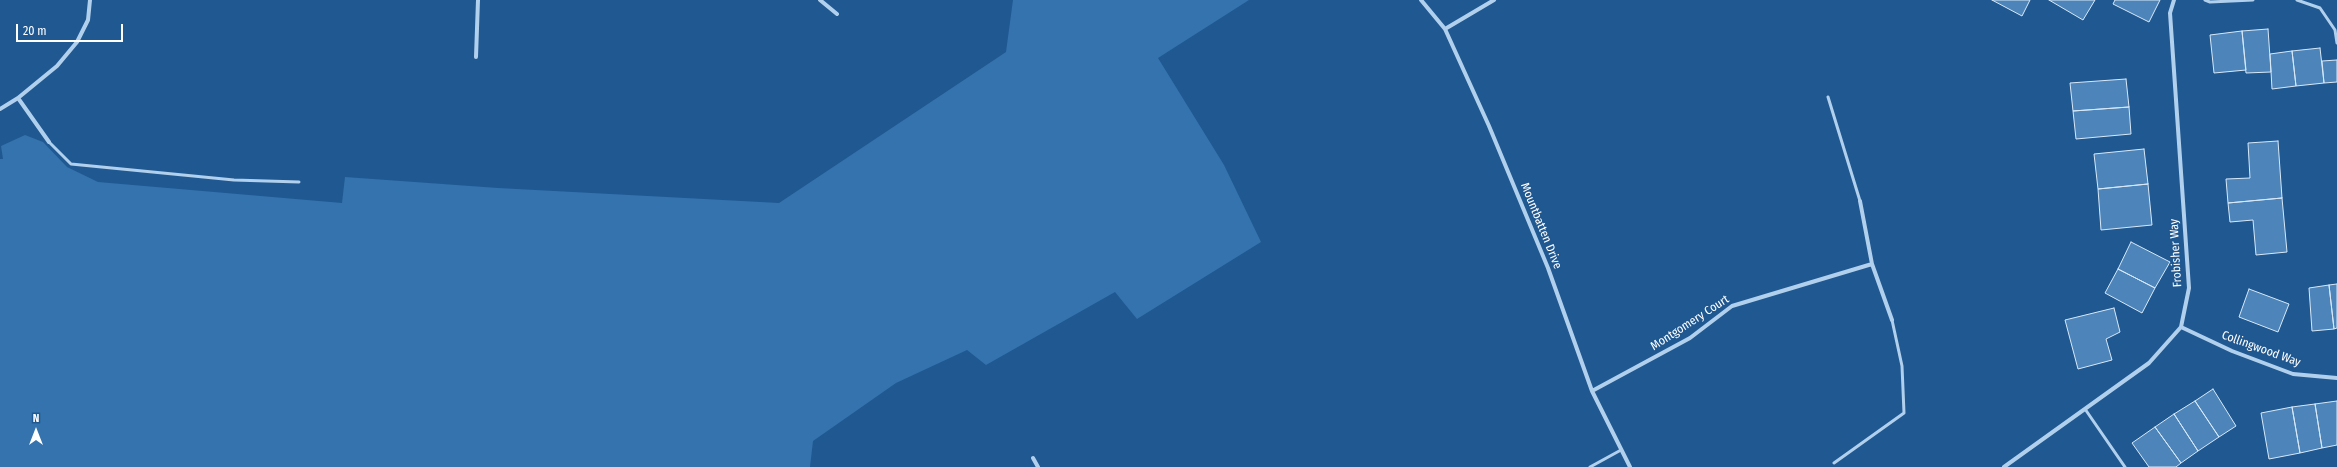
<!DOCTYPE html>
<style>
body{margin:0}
#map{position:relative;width:2337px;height:467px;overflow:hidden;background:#205891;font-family:"Fira Sans Condensed",sans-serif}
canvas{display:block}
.north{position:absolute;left:16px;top:411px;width:40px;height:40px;-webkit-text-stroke:3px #205891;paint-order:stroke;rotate:0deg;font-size:11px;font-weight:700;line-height:16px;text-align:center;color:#fff}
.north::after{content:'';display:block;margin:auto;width:14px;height:18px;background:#fff;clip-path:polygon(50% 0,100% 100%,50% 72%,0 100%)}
.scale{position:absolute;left:16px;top:24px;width:107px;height:18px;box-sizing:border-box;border:2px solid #fff;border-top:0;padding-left:5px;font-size:12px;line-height:14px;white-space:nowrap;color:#fff;-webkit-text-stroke:3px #205891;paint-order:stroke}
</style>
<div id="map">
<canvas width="2337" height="467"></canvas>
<div class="north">N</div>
<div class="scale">20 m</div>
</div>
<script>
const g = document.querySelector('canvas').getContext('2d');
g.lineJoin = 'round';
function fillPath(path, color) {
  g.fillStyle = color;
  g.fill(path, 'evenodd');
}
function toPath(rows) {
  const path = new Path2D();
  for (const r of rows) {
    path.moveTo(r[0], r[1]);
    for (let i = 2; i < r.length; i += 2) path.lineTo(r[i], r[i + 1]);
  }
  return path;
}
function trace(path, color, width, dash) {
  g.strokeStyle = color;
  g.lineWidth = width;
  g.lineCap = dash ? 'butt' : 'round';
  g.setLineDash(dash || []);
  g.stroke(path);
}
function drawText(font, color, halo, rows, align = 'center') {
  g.font = font + ' "Fira Sans Condensed",sans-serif';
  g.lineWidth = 3;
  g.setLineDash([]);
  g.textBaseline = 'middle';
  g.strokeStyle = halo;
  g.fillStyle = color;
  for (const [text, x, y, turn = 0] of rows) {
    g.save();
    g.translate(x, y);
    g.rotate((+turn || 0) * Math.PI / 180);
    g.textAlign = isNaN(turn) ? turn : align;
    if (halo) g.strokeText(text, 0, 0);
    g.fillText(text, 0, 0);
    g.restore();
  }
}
fillPath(toPath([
 [1013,0,1249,0,1158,58,1224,165,1261,242,1137,319,1115,292,986,365,967,350,896,383,813,441,810,467,0,467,0,159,3,159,1,146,25,135,43,142,67,167,98,182,342,203,345,177,498,188,779,203,1006,52]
]), '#3473ae');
const building = toPath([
 [1992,0,2030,0,2022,16,1992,0],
 [2049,0,2095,0,2083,20,2049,0],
 [2115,0,2160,0,2149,22,2113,4,2115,0],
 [2268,29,2271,72,2246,73,2242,31,2268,29],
 [2242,31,2246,70,2214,73,2210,35,2242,31],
 [2320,48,2324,83,2296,86,2292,51,2320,48],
 [2292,51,2296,86,2272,89,2270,54,2292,51],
 [2337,60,2337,82,2324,83,2322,61,2337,60],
 [2126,79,2129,107,2073,111,2070,83,2126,79],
 [2129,107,2131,134,2076,139,2073,111,2129,107],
 [2278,141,2282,198,2228,203,2226,179,2250,178,2248,143,2278,141],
 [2144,149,2148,184,2098,189,2094,154,2144,149],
 [2148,184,2152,225,2101,230,2098,189,2148,184],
 [2282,198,2287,252,2256,255,2253,220,2230,222,2228,203,2282,198],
 [2131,242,2170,262,2155,288,2118,269,2131,242],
 [2118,269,2155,288,2142,313,2105,293,2118,269],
 [2337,284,2337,328,2334,329,2329,285,2337,284],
 [2329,285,2334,329,2312,331,2309,288,2329,285],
 [2249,289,2289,304,2278,332,2239,317,2249,289],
 [2114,308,2120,332,2106,339,2112,360,2078,369,2065,320,2114,308],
 [2213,389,2236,426,2219,437,2195,401,2213,389],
 [2195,401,2219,437,2198,451,2174,414,2195,401],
 [2337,401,2337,445,2322,448,2315,404,2337,401],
 [2315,404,2322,448,2300,453,2292,407,2315,404],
 [2292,407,2300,453,2269,459,2261,413,2292,407],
 [2174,414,2198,451,2181,463,2155,427,2174,414],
 [2155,427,2181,463,2176,467,2149,467,2132,443,2155,427]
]);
fillPath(building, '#4d84b9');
trace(building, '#d7e9f9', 1);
trace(toPath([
 [2205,0,2210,2,2253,0],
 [2297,0,2320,8,2335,30,2337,43],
 [1828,97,1860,201],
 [49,142,71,164,234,180,299,182],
 [2085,409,2125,467],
 [1834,463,1904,413,1902,366,1892,320],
 [1590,467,1621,450]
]), '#b1d0ed', 3);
trace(toPath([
 [820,0,837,14],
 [1421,0,1445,29,1489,126,1548,268,1592,391,1630,467],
 [1445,29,1494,0],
 [476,57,478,0],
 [18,98,49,142],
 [0,109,18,98,57,66,77,42,88,20,90,0],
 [1860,201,1872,264],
 [2181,327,2232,351,2293,374,2337,378],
 [1592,391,1690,338,1732,306,1872,264,1892,320],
 [1033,458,1038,467],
 [2004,467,2149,363,2181,327,2189,288,2170,13,2174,0]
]), '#b1d0ed', 4);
drawText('12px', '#fff', '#205891', [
 ["Mountbatten Drive",1541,226,68],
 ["Frobisher Way",2176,253,-93],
 ["Montgomery Court",1690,323,-33],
 ["Collingwood Way",2261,349,20]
]);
</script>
